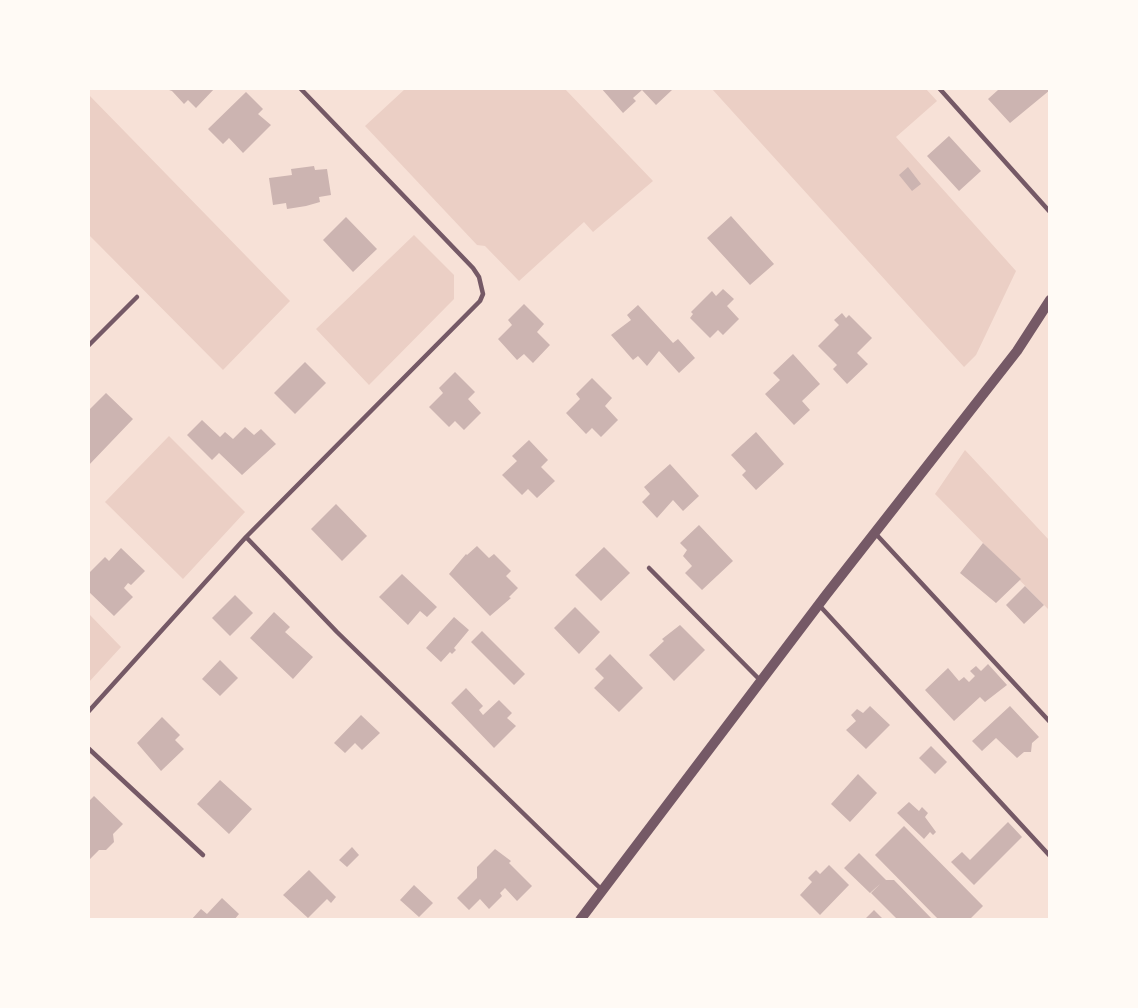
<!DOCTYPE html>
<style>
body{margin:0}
#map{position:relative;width:1138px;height:1008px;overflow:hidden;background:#f7e1d7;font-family:Roboto,sans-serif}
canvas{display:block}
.frame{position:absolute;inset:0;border:90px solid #fffaf5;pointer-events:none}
</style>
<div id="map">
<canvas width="1138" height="1008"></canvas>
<div class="frame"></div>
</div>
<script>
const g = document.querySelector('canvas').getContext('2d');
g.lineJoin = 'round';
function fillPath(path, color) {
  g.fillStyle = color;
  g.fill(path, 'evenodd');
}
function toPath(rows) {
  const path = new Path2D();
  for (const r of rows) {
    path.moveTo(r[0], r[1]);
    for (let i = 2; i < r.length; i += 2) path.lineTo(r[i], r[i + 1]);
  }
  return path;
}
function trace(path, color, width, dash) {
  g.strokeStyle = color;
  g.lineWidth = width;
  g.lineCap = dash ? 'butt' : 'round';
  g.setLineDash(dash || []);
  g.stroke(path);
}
fillPath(toPath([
 [405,89,565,89,653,181,593,232,584,222,519,281,485,246,477,245,365,126],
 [712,89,926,89,937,101,896,137,1016,271,976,355,964,367],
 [88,94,290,301,223,370,89,235],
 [414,235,454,275,454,299,369,385,316,329],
 [169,436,245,512,183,579,105,502],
 [965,450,1049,540,1049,610,935,494],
 [89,614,121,647,89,682,88,682]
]), '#ebcfc5');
fillPath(toPath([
 [163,88,215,88,196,108,188,100,184,104,172,91],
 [601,88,671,88,672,90,656,105,642,90,633,98,636,101,623,113],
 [996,88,1050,88,1050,90,1010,123,988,99,998,90],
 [246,92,263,109,258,114,271,125,243,153,229,138,223,144,208,129],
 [949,136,981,171,959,191,927,156],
 [314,166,315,170,327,169,331,195,319,197,320,202,306,206,287,209,286,203,273,205,269,178,292,175,291,169],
 [908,167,921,184,912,191,899,175],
 [731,216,774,264,750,285,707,238],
 [346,217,377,249,353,272,323,240],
 [723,289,734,299,727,306,739,319,723,335,718,330,710,338,690,318,693,314,691,312,712,291,716,296],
 [524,304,544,324,537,332,550,345,533,363,524,354,517,360,498,339,512,325,508,320],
 [638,305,673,343,678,339,695,358,679,373,659,351,647,366,638,356,633,360,611,335,631,320,627,315],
 [842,313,846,318,849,315,872,338,857,353,868,364,847,384,833,369,837,365,818,346,839,325,834,320],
 [793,354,820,384,802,401,810,410,794,425,765,394,780,380,773,373],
 [305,362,326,383,295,414,274,393],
 [455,372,475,392,468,399,481,413,464,430,455,421,449,427,429,407,443,393,439,388],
 [592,378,612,398,605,406,618,420,601,437,592,428,586,434,566,413,580,399,576,394],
 [106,393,133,419,88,466,88,411],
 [202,420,220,437,225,432,233,439,245,427,254,435,261,429,276,444,242,475,219,453,212,460,187,435],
 [756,432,784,464,756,490,742,475,746,471,731,455],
 [529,440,548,460,541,467,555,481,537,498,528,489,522,495,502,475,517,461,512,456],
 [670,464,699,496,683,511,673,500,657,518,642,502,650,494,644,487],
 [336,504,367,536,342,561,311,529],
 [699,525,733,561,702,590,685,573,692,566,683,556,687,550,680,543],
 [983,543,1021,579,996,603,960,573],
 [477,546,489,558,494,554,511,571,506,576,518,588,509,597,511,598,490,616,449,574,466,554,467,555],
 [604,547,630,573,601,601,575,575],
 [121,548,145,571,131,585,128,583,124,588,133,597,114,616,88,591,88,574,105,557,109,561],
 [402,574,437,607,427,617,420,611,408,625,379,597],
 [1025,586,1044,605,1024,624,1006,605],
 [235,595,253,613,230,636,212,618],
 [575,607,600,632,579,654,554,628],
 [274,612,290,627,285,632,313,657,293,679,250,638],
 [454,617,469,630,454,648,456,650,452,654,450,652,441,662,426,648],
 [680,625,705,650,674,681,649,655,664,641,662,639],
 [482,631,525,674,514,685,471,642],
 [610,654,643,688,619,712,594,688,604,678,595,669],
 [220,660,238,678,220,696,202,679],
 [988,664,1007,685,985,702,980,697,954,721,925,690,948,668,959,681,964,677,969,682,975,676,970,671,976,666,981,671],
 [466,688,483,706,479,710,483,715,499,700,512,713,507,718,516,726,494,748,451,703],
 [870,706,890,725,866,749,846,730,856,721,851,715,857,709,863,713],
 [1010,706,1039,737,1032,743,1031,752,1024,752,1017,758,996,738,982,751,972,741],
 [361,715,380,733,362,750,355,743,345,753,334,743],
 [162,717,180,735,175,740,184,749,161,771,137,743],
 [931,746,947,762,935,774,919,758],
 [858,774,877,793,850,822,831,804],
 [220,780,252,809,229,834,197,804],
 [94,796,123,824,113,834,114,842,106,850,99,850,88,861,88,802],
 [909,802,919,811,922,807,928,813,925,817,936,832,933,835,930,832,924,839,897,813],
 [1008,822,1022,837,974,885,951,862,962,852,970,860],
 [904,826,983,906,969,920,939,920,875,855],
 [352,847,359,855,347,867,339,860],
 [495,849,511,861,509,863,532,886,517,901,505,888,500,893,502,896,489,909,480,899,469,910,457,898,477,878,477,867],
 [859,853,886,880,894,880,933,920,898,920,871,893,880,884,870,893,844,868],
 [829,865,849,885,820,915,800,895,812,882,808,878,816,870,820,874],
 [309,870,336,897,331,903,327,899,308,918,283,895],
 [414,885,433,903,419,917,400,900],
 [222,898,239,914,234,920,191,920,201,909,207,914],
 [874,910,884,920,864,920]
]), '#ccb4b1');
trace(toPath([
 [939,88,1050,212],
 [88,346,137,297],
 [875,533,1050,722],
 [246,537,337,632,602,890],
 [649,568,760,680],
 [819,605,1050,856],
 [88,712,246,537,480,301,483,294,479,277,473,268,300,88],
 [88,748,203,855]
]), '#755966', 4.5);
trace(toPath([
 [580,920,826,595,1017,351,1050,300]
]), '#755966', 10);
</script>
